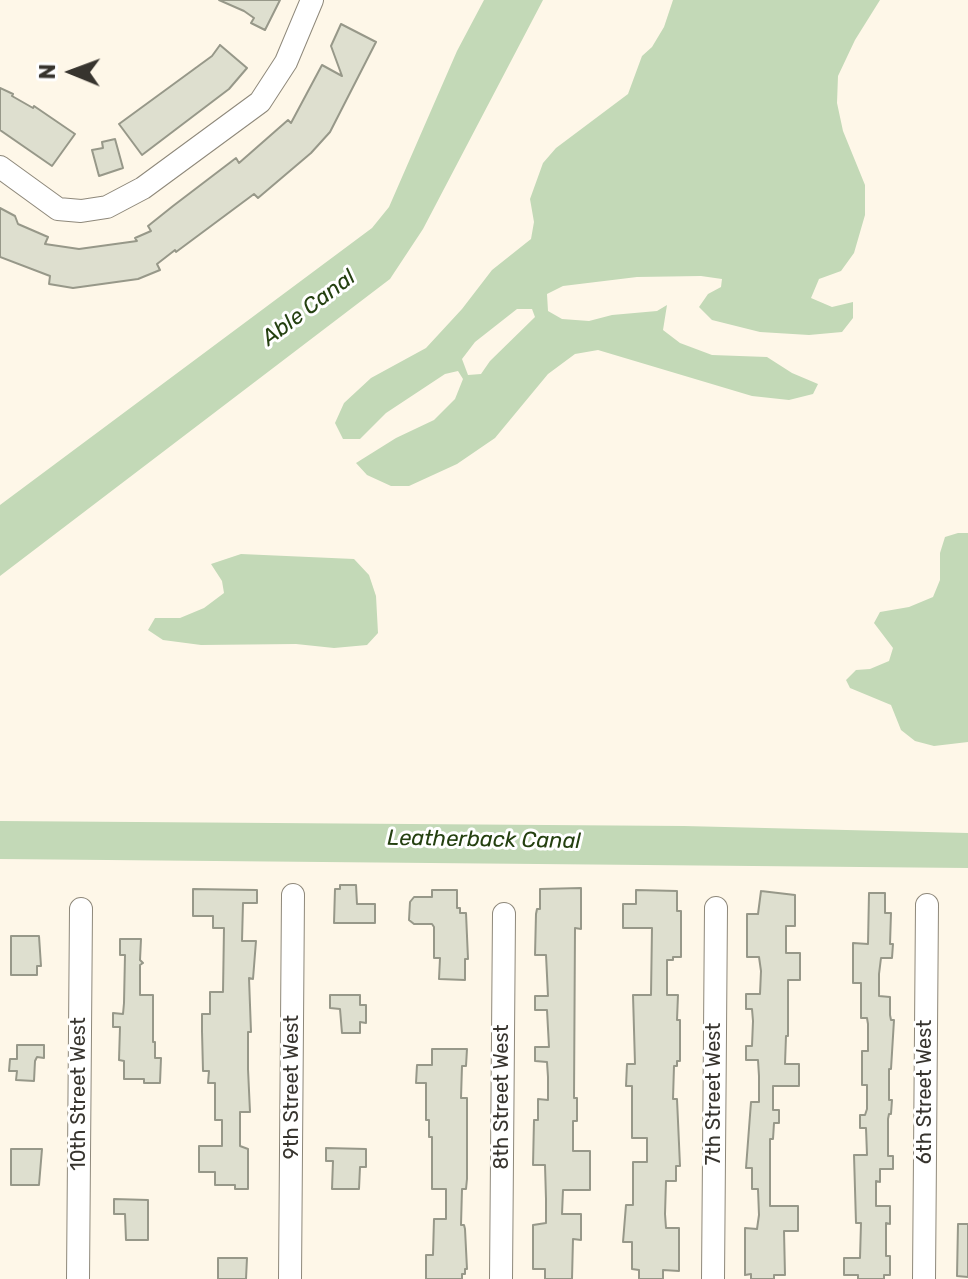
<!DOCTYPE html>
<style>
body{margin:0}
#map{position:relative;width:968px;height:1279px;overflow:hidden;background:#fef7e8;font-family:Rubik,sans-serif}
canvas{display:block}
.north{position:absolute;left:32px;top:32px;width:80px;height:80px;-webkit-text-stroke:6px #fff;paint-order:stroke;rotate:271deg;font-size:22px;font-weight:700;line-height:32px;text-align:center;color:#37342e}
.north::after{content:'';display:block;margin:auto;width:28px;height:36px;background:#37342e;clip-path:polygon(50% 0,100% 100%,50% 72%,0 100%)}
</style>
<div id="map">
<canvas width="968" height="1279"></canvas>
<div class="north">N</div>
</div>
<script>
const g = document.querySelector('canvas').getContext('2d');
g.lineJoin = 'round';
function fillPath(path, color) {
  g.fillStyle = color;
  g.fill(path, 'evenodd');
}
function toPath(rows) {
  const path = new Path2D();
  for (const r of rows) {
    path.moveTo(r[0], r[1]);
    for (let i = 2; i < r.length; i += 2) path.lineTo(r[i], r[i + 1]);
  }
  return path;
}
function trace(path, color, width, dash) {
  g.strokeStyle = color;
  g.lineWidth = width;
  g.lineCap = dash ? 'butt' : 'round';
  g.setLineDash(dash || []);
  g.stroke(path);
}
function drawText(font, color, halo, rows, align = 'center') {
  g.font = font + ' Rubik,sans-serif';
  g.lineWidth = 6;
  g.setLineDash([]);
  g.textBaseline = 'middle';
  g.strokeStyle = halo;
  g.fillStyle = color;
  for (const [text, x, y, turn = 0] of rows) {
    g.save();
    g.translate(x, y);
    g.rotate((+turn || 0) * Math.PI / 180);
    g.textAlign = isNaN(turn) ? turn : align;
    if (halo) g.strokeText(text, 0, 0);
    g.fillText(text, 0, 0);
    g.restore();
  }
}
fillPath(toPath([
 [484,0,543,0,423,229,390,279,0,576,0,505,372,228,389,207,457,51],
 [673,0,880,0,855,40,838,76,837,103,843,131,865,185,865,215,854,253,841,271,819,279,811,298,832,307,853,302,853,318,842,332,809,335,760,332,712,320,699,307,708,294,721,287,722,279,701,276,637,277,563,286,547,294,548,311,562,319,589,321,612,315,657,311,667,305,663,330,680,343,712,355,767,357,792,373,818,384,813,394,789,400,752,396,598,350,575,354,548,374,495,438,457,464,409,486,391,486,367,475,356,463,396,438,434,420,455,399,463,379,458,371,445,374,386,413,360,439,343,439,335,423,344,403,371,378,426,348,462,309,492,270,531,239,534,222,530,199,543,163,556,148,628,94,642,56,652,47,664,27],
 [517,309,532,309,535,317,490,361,481,374,468,375,462,359,475,342],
 [958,533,968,533,968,742,934,746,915,741,901,730,891,705,850,688,846,680,856,670,870,669,889,661,893,648,874,623,880,612,909,607,933,597,940,580,940,553,945,537],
 [241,554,354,559,369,575,376,596,378,633,367,645,334,648,296,644,201,645,163,640,148,630,155,618,180,618,204,608,224,593,222,581,211,564],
 [0,821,684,826,968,833,968,868,0,859]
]), '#c3d9b7');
const building = toPath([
 [219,0,280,0,265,30,251,23,254,18,244,11,219,0],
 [341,24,376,42,330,132,311,153,258,198,254,194,176,252,175,250,157,264,160,270,138,279,73,288,49,284,50,276,0,257,0,208,15,216,18,224,48,237,45,244,79,249,137,241,135,238,151,231,148,226,173,206,236,158,239,163,288,120,291,123,322,65,342,76,331,46,341,24],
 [220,45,247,68,229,89,142,155,119,124,212,56,220,45],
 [0,88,13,94,12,96,33,108,34,106,75,134,52,166,0,130,0,88],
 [115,139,123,168,99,176,92,150,103,148,102,142,115,139],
 [340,885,356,885,357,904,375,904,375,923,334,923,335,889,340,889,340,885],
 [581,888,581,929,575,928,574,1098,577,1098,577,1121,573,1121,573,1151,590,1151,590,1190,563,1190,562,1214,581,1214,581,1240,573,1239,572,1279,545,1279,545,1269,533,1269,533,1225,546,1223,546,1199,545,1165,533,1165,534,1120,538,1120,538,1099,548,1100,548,1077,547,1062,535,1061,535,1047,549,1047,547,1010,535,1010,535,996,548,996,546,955,535,955,536,914,537,909,540,909,540,889,581,888],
 [193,889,257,890,257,903,243,903,242,941,256,941,253,979,249,978,251,1032,248,1032,248,1069,250,1112,240,1112,240,1146,248,1149,248,1189,235,1189,235,1185,215,1185,215,1172,199,1172,199,1146,222,1146,222,1120,215,1120,215,1083,208,1083,209,1071,203,1071,202,1031,202,1014,210,1014,210,992,223,992,224,928,213,928,213,916,193,916,193,889],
 [432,890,457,890,457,908,460,908,460,913,466,913,468,959,465,959,465,980,439,979,440,958,434,958,434,927,432,924,414,924,409,920,410,902,414,897,432,897,432,890],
 [636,890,677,891,677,911,681,911,681,957,673,957,673,960,667,960,667,995,678,995,677,1020,680,1020,680,1061,677,1061,677,1066,674,1066,673,1099,677,1099,680,1166,676,1166,676,1181,666,1181,665,1214,666,1228,679,1228,679,1271,663,1270,663,1279,639,1279,639,1270,632,1269,632,1242,623,1242,626,1205,633,1205,633,1162,647,1162,647,1138,632,1138,632,1086,626,1086,627,1064,635,1064,633,995,651,995,652,928,623,928,623,904,636,904,636,890],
 [761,891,795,895,795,926,786,926,786,953,800,953,800,980,788,980,788,1036,786,1036,785,1064,799,1064,799,1086,773,1086,773,1110,779,1110,779,1123,774,1123,773,1139,770,1139,770,1206,798,1206,798,1231,784,1231,785,1275,774,1275,774,1279,751,1279,751,1274,745,1275,745,1228,757,1229,759,1215,758,1189,752,1189,752,1168,746,1168,751,1102,759,1102,759,1076,758,1060,746,1060,746,1046,752,1046,753,1021,752,1009,746,1009,746,994,760,994,761,971,759,957,747,957,747,914,758,914,761,891],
 [869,893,885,893,885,913,891,913,890,944,893,944,892,958,881,958,879,974,879,996,890,997,890,1015,891,1020,894,1020,891,1069,889,1069,889,1100,892,1100,891,1114,889,1114,888,1119,888,1156,893,1156,893,1169,880,1169,880,1182,876,1181,876,1206,890,1206,890,1224,886,1223,886,1256,890,1256,890,1275,884,1275,884,1279,858,1279,858,1275,844,1275,844,1258,860,1258,861,1223,856,1223,854,1155,867,1155,866,1128,860,1128,860,1115,865,1115,867,1109,867,1085,862,1085,862,1051,868,1051,868,1024,867,1018,861,1018,861,983,853,983,853,943,868,944,869,893],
 [11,936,39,936,41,966,37,966,37,975,11,975,11,936],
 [120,939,141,939,140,960,143,963,140,965,140,995,153,995,153,1042,155,1042,155,1058,161,1058,160,1083,144,1083,144,1079,124,1079,124,1061,119,1060,120,1027,113,1027,113,1013,123,1014,124,1003,125,955,120,955,120,939],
 [330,995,360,995,360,1005,366,1005,366,1023,360,1022,360,1033,342,1033,340,1009,330,1008,330,995],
 [17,1045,44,1045,44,1058,37,1057,35,1061,34,1081,16,1080,17,1071,9,1071,10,1059,17,1059,17,1045],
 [432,1049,467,1049,466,1066,462,1066,461,1098,467,1098,467,1179,466,1189,462,1189,461,1225,464,1225,465,1229,467,1269,465,1269,465,1274,462,1274,462,1279,426,1279,426,1255,433,1255,434,1219,446,1219,446,1189,432,1189,432,1137,429,1137,429,1120,426,1120,426,1083,416,1083,417,1065,432,1065,432,1049],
 [326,1148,366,1149,366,1167,360,1167,359,1189,332,1189,333,1161,326,1161,326,1148],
 [11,1149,42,1149,39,1185,11,1185,11,1149],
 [114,1199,148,1200,148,1240,126,1240,125,1214,114,1214,114,1199],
 [958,1224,968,1224,968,1277,957,1276,958,1224],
 [218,1258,247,1258,246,1279,218,1279,218,1258]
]);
fillPath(building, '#dedfcf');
trace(building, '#979889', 2);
const minor = toPath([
 [0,167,58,209,81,211,107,207,143,188,260,102,286,62,312,0],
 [78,1279,81,909],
 [290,1279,293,895],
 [501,1279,504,914],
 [713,1279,716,908],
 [924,1279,927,905]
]);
trace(minor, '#8e887a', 24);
trace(minor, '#fff', 22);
drawText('20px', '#37342e', '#fff', [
 ["9th Street West",292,1087,-90],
 ["6th Street West",925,1092,-90],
 ["10th Street West",79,1094,-90],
 ["7th Street West",714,1094,-90],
 ["8th Street West",502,1097,-90]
]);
drawText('italic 22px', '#244010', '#fff', [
 ["Able Canal",309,308,-37],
 ["Leatherback Canal",484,840,1]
]);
</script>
